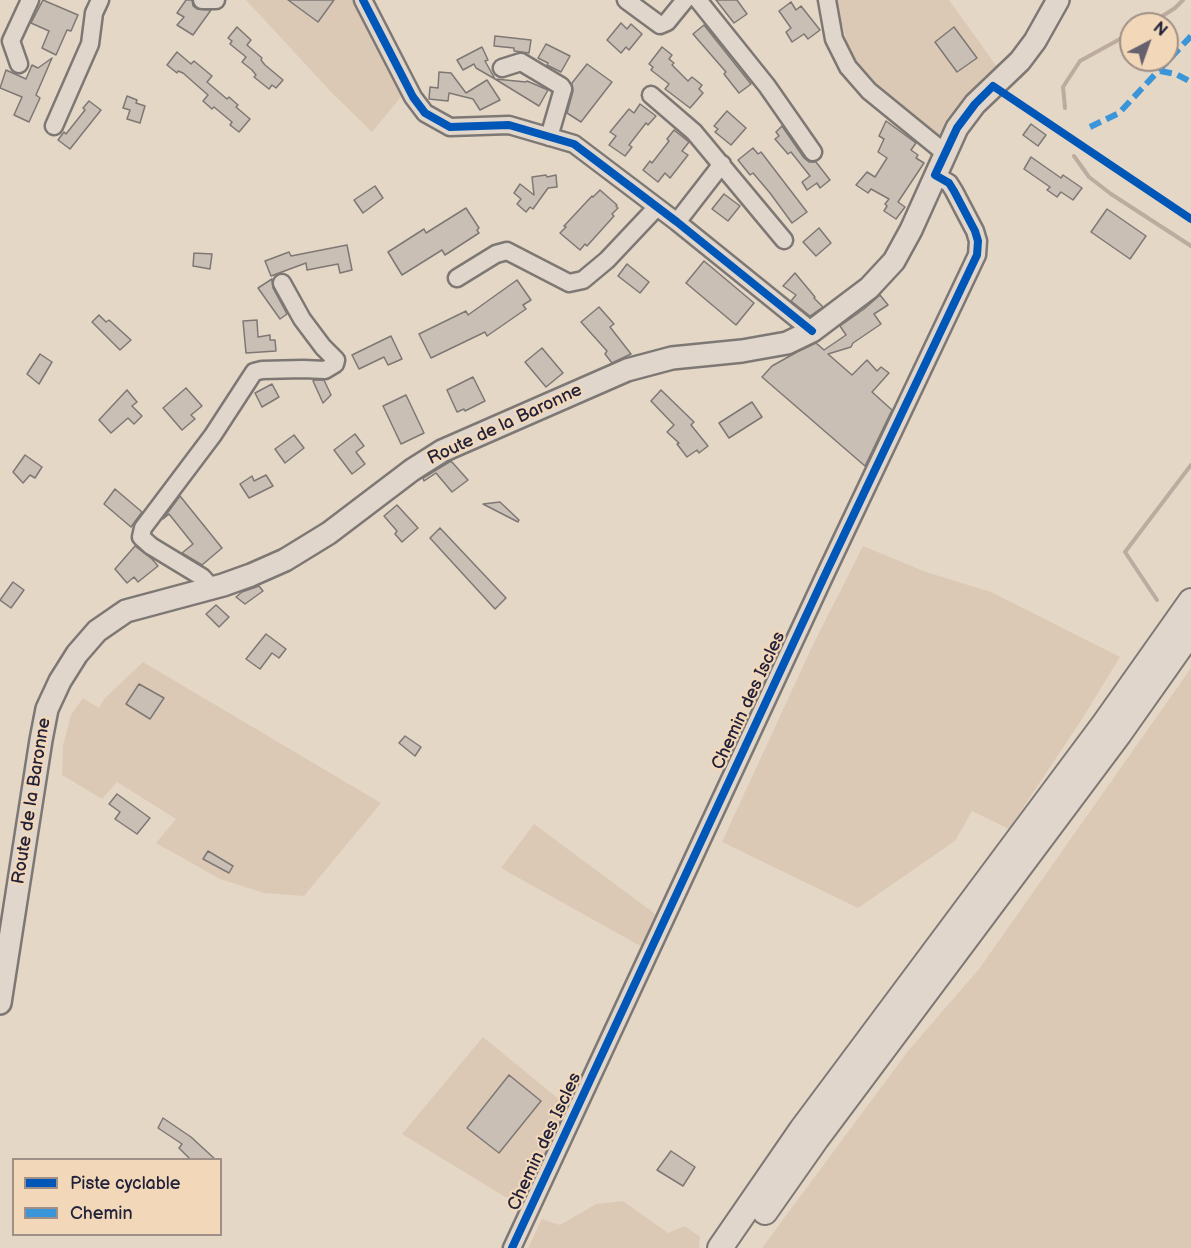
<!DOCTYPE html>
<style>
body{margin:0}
#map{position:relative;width:1191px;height:1248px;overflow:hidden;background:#e5d7c6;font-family:"Balsamiq Sans",sans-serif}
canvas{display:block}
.legend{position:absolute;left:12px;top:1158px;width:210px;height:78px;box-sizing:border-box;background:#f2d8b9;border:2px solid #9f8f87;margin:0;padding:8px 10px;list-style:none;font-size:18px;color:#22223b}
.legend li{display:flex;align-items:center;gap:12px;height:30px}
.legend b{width:30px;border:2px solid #9f8f87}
.north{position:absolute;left:1119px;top:12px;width:60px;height:60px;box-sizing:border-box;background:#f2d8b9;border:2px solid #9f8f87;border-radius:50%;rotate:41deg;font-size:16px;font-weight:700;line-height:24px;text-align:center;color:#22223b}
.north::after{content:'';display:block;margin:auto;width:21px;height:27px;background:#66616c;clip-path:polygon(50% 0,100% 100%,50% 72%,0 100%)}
</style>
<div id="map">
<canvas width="1191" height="1248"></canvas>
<ul class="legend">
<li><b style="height:8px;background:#0057b8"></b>Piste cyclable</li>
<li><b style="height:8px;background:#3b95d9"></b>Chemin</li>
</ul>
<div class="north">N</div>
</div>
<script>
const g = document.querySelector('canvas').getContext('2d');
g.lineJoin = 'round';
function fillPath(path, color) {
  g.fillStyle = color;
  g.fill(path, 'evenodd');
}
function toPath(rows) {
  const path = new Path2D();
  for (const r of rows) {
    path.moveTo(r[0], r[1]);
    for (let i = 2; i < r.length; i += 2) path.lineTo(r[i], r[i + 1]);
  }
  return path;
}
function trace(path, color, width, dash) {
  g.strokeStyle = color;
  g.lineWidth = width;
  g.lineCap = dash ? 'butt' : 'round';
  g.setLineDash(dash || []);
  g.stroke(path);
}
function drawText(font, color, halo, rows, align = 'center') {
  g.font = font + ' "Balsamiq Sans",sans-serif';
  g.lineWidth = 4.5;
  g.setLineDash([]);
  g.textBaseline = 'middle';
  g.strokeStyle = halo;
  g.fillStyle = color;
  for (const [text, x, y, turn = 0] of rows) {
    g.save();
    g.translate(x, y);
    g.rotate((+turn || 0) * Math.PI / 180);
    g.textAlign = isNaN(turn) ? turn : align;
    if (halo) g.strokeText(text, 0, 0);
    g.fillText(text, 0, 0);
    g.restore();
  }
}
fillPath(toPath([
 [246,0,354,0,379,47,401,97,372,132,332,93],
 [835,0,949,0,998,68,965,96,939,139,895,103,851,55],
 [863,546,926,572,991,592,1120,657,1082,719,1009,829,972,811,955,841,858,908,722,842,811,649],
 [534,824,658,916,642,947,501,868],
 [483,1037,571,1109,525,1209,402,1134]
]), '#dbc9b5');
fillPath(toPath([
 [143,662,381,803,304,896,264,893,220,879,156,843,176,819,117,782,102,799,62,775,63,745,71,715,83,698,99,708,104,699],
 [1191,668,1191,1248,762,1248,908,1051,979,969],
 [623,1201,668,1233,685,1226,700,1237,699,1248,528,1248,542,1219,560,1225,596,1204]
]), '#dcc9b5');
trace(toPath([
 [1150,24,1175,8,1183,0],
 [1065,108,1063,87,1080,61,1131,33],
 [1074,156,1089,177,1111,194,1191,246],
 [1157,600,1125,552,1191,465]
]), '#bcac9f', 4);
const building = toPath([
 [43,0,78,15,71,31,67,30,56,55,42,48,49,31,31,23,43,0],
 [186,0,192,0,193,6,197,9,211,10,193,35,177,25,184,17,177,13,186,0],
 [288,0,334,0,318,22,288,0],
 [716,0,737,0,747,14,734,23,716,0],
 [791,2,796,10,801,6,820,30,808,39,804,34,792,42,786,32,791,28,779,11,791,2],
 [621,23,627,29,631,24,642,34,629,50,626,47,621,53,607,40,621,23],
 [704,25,751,84,739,93,724,74,726,72,693,34,704,25],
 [237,27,251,40,247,45,262,58,261,60,265,65,283,80,276,88,272,85,269,89,254,77,256,75,252,70,242,62,246,57,230,44,232,41,228,38,237,27],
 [954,27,977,58,957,72,935,42,954,27],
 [495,36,531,40,529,53,514,51,514,48,494,46,495,36],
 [546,44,570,56,561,72,547,65,548,63,538,58,546,44],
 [482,47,488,60,485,61,495,79,476,68,474,64,463,70,457,60,482,47],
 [662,47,672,55,669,59,674,63,672,65,688,81,692,77,702,85,699,89,703,93,690,108,665,89,669,84,651,70,653,67,649,64,662,47],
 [177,52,191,64,194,61,212,76,207,82,227,99,229,97,238,105,236,107,250,119,239,132,230,125,232,122,214,107,212,109,203,101,208,95,183,73,178,71,177,73,167,65,177,52],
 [52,58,36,95,40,98,29,122,14,115,22,97,0,88,6,70,26,79,32,65,38,68,52,58],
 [587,64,612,82,581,122,567,113,573,91,572,83,587,64],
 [439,72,451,73,466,93,487,80,500,100,480,110,473,99,449,93,448,101,429,99,430,87,438,88,439,72],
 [495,79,526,82,527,81,548,90,539,106,495,79],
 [127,96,137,100,136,103,145,106,140,123,127,119,130,110,123,108,127,96],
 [89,101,101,110,70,149,58,140,64,132,66,134,85,110,83,108,89,101],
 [640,104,656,116,648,125,646,123,629,145,632,147,625,156,609,145,616,136,610,132,629,109,634,113,640,104],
 [727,111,746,128,731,145,715,132,718,129,714,126,727,111],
 [886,121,916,143,911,150,918,155,916,158,924,163,898,202,905,207,896,219,884,211,887,206,885,204,889,199,871,189,868,193,856,185,867,172,875,177,887,158,878,152,884,139,879,136,886,121],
 [1031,124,1046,135,1038,146,1023,135,1031,124],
 [782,126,804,158,809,162,816,162,830,180,820,188,817,183,807,190,802,182,810,176,791,152,788,154,775,139,779,136,776,132,782,126],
 [674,130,689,142,682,151,688,155,670,178,665,173,658,182,643,170,650,161,652,163,669,141,667,139,674,130],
 [753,148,758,154,761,152,807,212,792,223,770,193,753,173,750,175,738,160,753,148],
 [1031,157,1061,178,1063,175,1082,188,1073,200,1061,192,1057,197,1047,190,1050,187,1024,169,1031,157],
 [546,175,547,177,556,175,557,187,548,188,533,209,530,207,526,212,517,204,521,199,514,193,520,184,534,195,532,177,546,175],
 [375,186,383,198,363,213,354,200,375,186],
 [600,190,617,205,616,206,618,208,612,214,614,216,587,246,585,244,580,250,560,233,566,227,564,226,592,196,593,197,600,190],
 [724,194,740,206,728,221,712,209,724,194],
 [466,208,479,228,477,230,479,233,445,255,442,250,402,275,388,252,424,229,426,233,466,208],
 [1107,209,1146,236,1130,259,1091,232,1107,209],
 [819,228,831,243,816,256,803,242,819,228],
 [347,245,352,270,340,273,338,264,307,270,306,263,271,276,265,261,289,252,291,256,347,245],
 [194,253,212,254,210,269,193,266,194,253],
 [704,261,754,303,736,325,686,283,704,261],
 [627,264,649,282,640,293,618,276,627,264],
 [795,273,815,297,814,298,823,307,810,316,791,301,796,295,783,286,795,273],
 [272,279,273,288,287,314,280,319,258,288,272,279],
 [517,280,531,300,523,305,526,309,487,336,485,332,431,358,419,334,466,311,468,315,517,280],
 [880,295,888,305,874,314,881,324,853,343,851,347,828,354,852,375,867,360,877,371,881,367,889,373,872,392,892,410,865,466,762,377,772,366,797,352,816,343,824,350,846,335,840,326,864,309,880,295],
 [599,307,614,324,610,327,631,354,612,363,605,354,607,351,581,322,599,307],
 [99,315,106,322,109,320,131,340,120,350,92,322,99,315],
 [257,320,258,337,270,335,270,340,275,340,276,351,246,353,243,321,257,320],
 [391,336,402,359,388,365,384,357,359,369,352,355,391,336],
 [542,348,563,373,546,387,525,362,542,348],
 [40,354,52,362,39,384,27,374,40,354],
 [473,377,485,401,465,411,464,409,457,412,447,390,473,377],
 [315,380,324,380,331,395,323,403,313,381,315,380],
 [272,384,279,397,262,407,255,393,272,384],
 [186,388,202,406,191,415,195,419,182,430,163,408,186,388],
 [127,390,137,402,132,406,142,416,134,424,128,418,111,433,99,420,127,390],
 [661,390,694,422,691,425,708,446,699,453,697,450,687,457,677,444,679,443,667,432,674,425,651,401,661,390],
 [406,395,424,433,401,444,383,406,406,395],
 [752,402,762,417,729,438,719,423,752,402],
 [355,434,364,446,356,452,365,464,352,474,334,450,355,434],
 [294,435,304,448,285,463,275,449,294,435],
 [25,455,42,467,35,478,30,475,23,483,13,472,25,455],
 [451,461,468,480,452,492,436,473,424,481,423,478,451,461],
 [266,475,273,486,249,498,240,484,252,476,254,481,266,475],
 [115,489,142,512,131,527,104,504,115,489],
 [180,496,222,548,202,565,182,553,193,544,169,514,163,519,180,496],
 [500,502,519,520,518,522,483,504,500,502],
 [397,505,418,528,402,542,395,534,397,531,384,516,397,505],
 [440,528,506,598,495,609,430,538,440,528],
 [135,546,152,559,158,566,138,582,134,577,127,583,115,569,135,546],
 [13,582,24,590,11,608,0,600,13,582],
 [259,586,263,591,245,604,236,597,242,592,259,586],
 [216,605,229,617,219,627,206,614,216,605],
 [266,634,286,649,279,658,272,653,260,669,246,659,266,634],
 [139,684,164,698,150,719,126,704,139,684],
 [405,736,421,747,415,756,399,743,405,736],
 [117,794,150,818,137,834,115,819,120,812,109,804,117,794],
 [208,851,233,866,229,873,203,859,208,851],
 [509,1075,541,1101,499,1153,467,1128,509,1075],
 [163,1118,191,1137,216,1160,191,1160,179,1148,182,1144,158,1128,163,1118],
 [671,1151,695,1167,683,1186,657,1170,671,1151]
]);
fillPath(building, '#c9bfb4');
trace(building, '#7e7875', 1.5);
const minor = toPath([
 [202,0,216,0],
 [363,0,413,97,425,113,450,127,509,125,574,144,677,222,812,331],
 [626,0,660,25,667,22,685,0],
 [698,0,767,86,813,152],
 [827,0,834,39,848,67,869,91,945,153],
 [19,64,11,41,30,0],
 [502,68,521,62,561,86,563,89,549,137],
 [651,95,694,132,784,240],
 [54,126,90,44,94,13,100,0],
 [677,222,722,164],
 [457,278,496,254,507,251,569,283,583,280,607,260,657,207],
 [212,588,202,577,151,546,141,537,143,528,213,435,254,372,262,370,303,369,325,370,335,364,336,360,323,347,302,319,282,283],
 [512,1248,825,575,977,255,978,241,975,231,954,191,949,183,935,175]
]);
const major = toPath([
 [0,1003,41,740,47,709,60,681,77,654,97,631,126,611,223,585,251,575,285,560,329,533,412,470,442,451,627,370,672,358,742,351,787,343,812,331,869,288,894,261,911,230,957,128,975,104,1020,61,1035,41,1058,0]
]);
const highway = toPath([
 [765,1212,817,1138,1119,734,1191,632],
 [720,1248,802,1129,1104,724,1191,601]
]);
trace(minor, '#7e7875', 21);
trace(major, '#7e7875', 26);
trace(highway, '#7e7875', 28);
trace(minor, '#e0d6cb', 16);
trace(major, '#e0d6cb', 21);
trace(highway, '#e0d6cb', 24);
trace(toPath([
 [1160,71,1176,74,1191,82],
 [1090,127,1119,113,1191,36]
]), '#3b95d9', 6, [12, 6]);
trace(toPath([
 [363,0,413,97,425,113,450,127,509,125,574,144,677,222,812,331],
 [512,1248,825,575,977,255,978,241,975,231,954,191,949,183,935,175,957,128,975,104,993,86,1191,219]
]), '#0057b8', 8);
drawText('18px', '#22223b', '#f2d8b9', [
 ["Route de la Baronne",505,425,-25],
 ["Chemin des Iscles",749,701,-65],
 ["Route de la Baronne",32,801,-81],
 ["Chemin des Iscles",545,1142,-65]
]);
</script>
